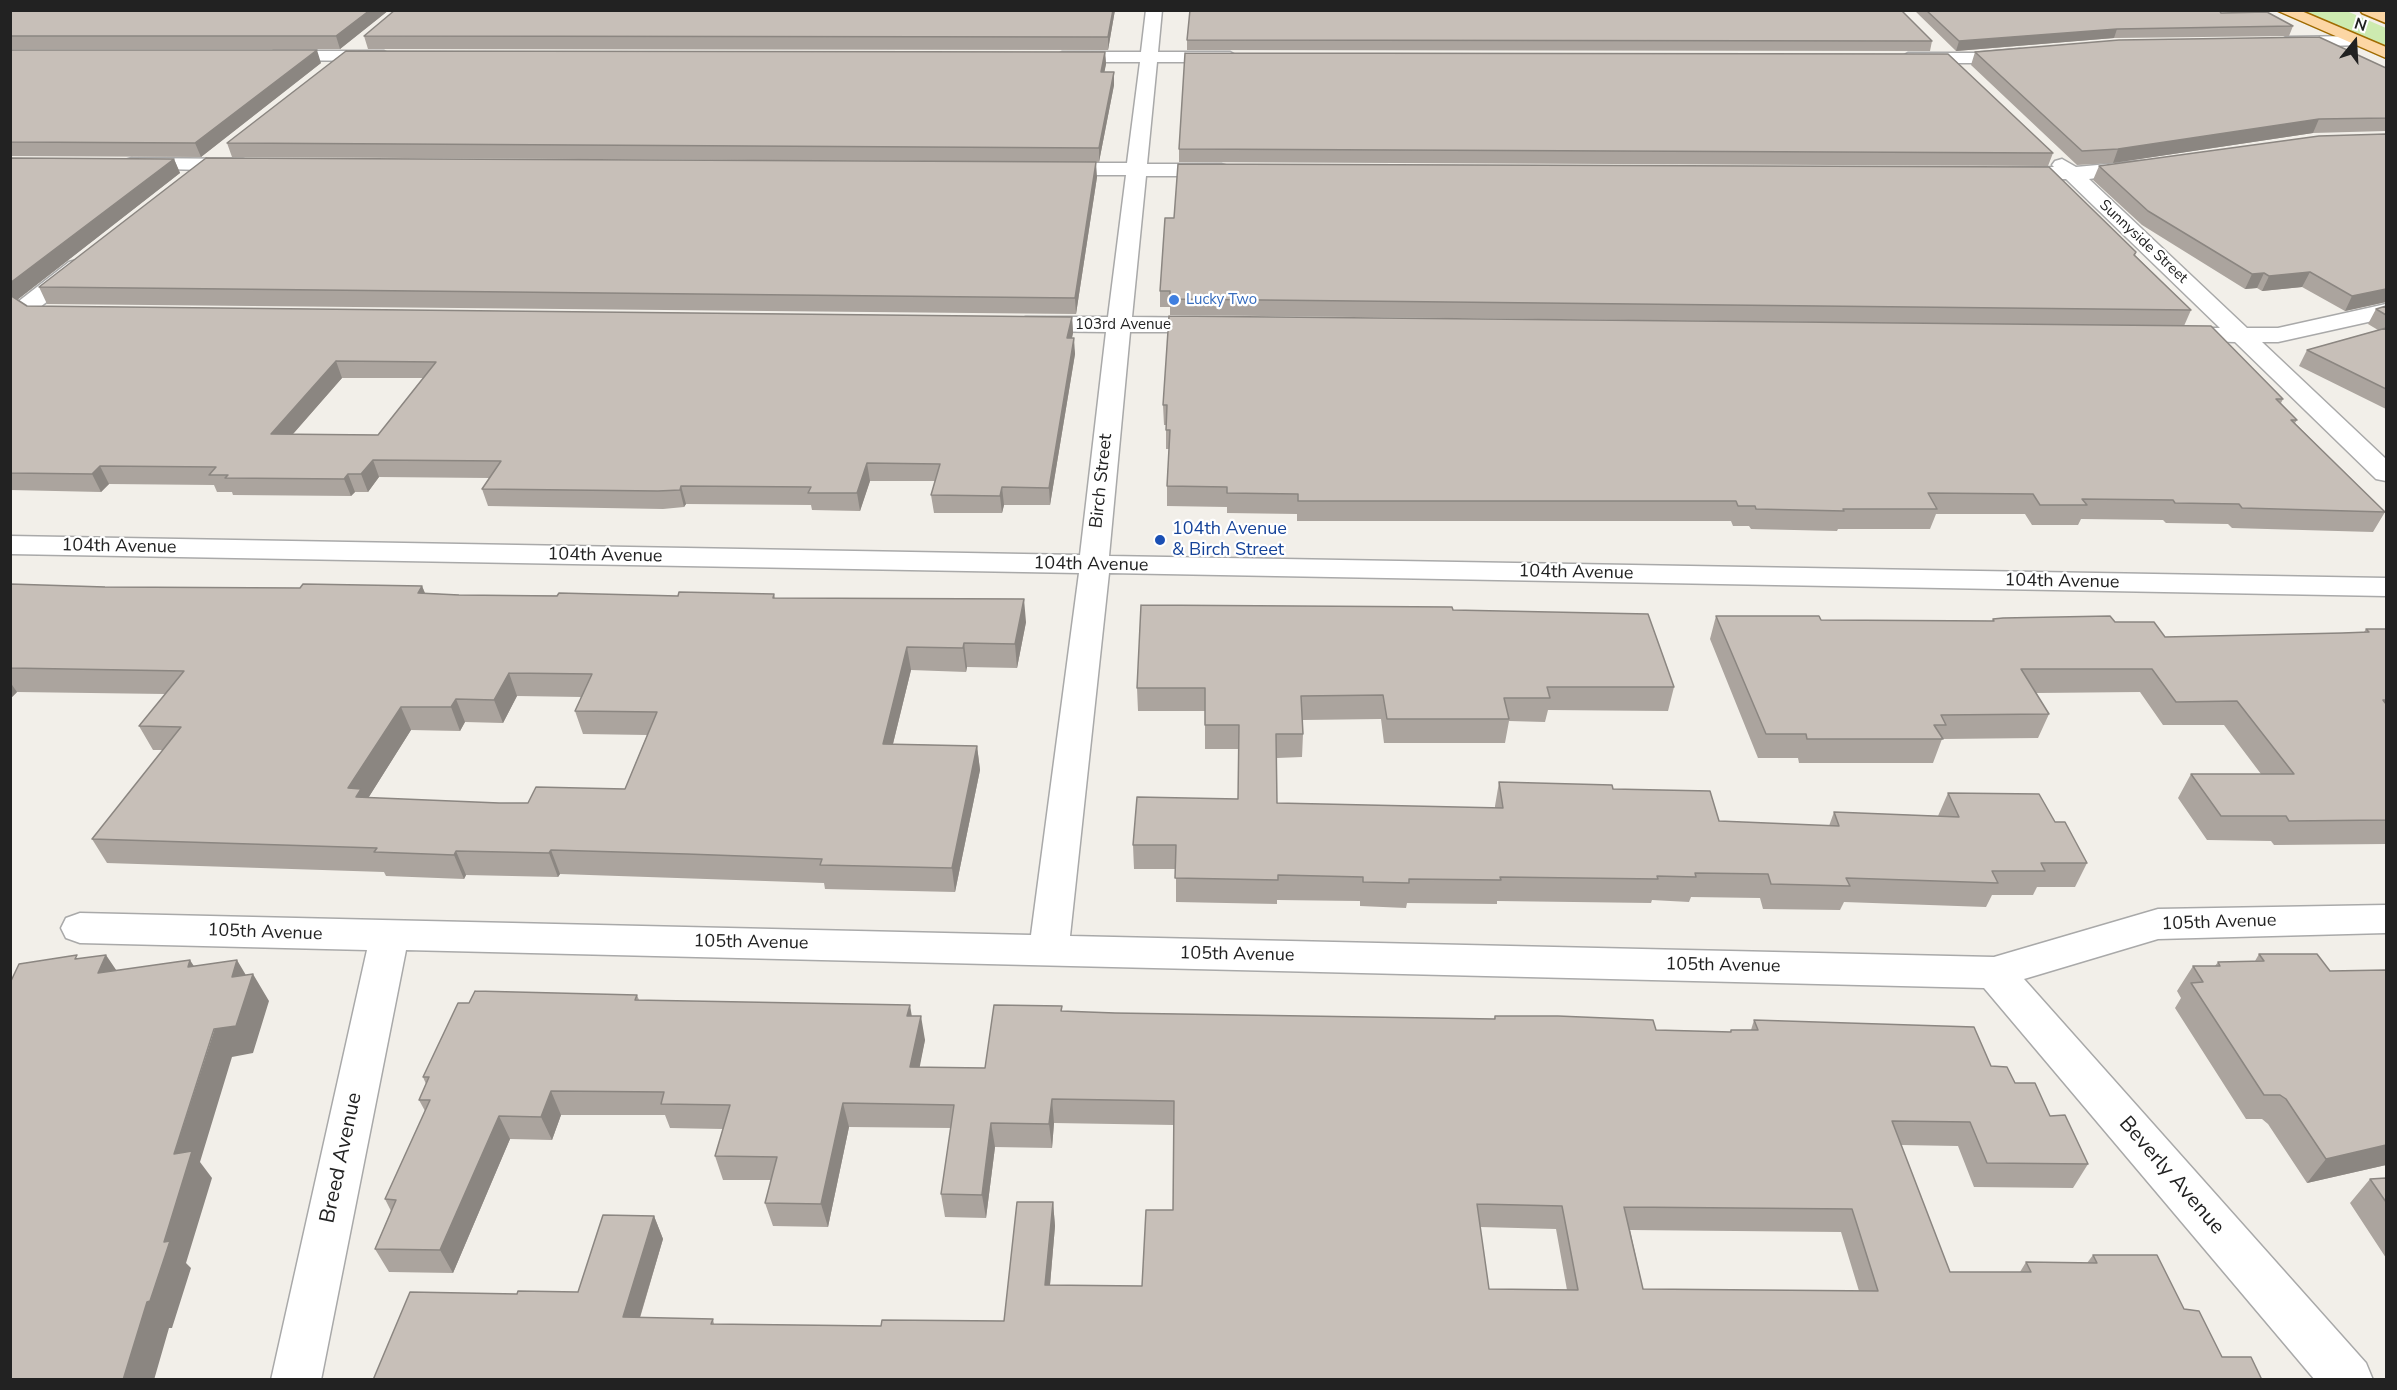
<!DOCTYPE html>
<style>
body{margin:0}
#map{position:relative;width:2397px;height:1390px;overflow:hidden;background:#f2efe9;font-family:"Nunito Sans",sans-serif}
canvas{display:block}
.frame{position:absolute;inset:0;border:12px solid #222;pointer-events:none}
.north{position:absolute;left:2325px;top:12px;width:60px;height:60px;-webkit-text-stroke:4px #fff;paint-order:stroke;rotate:18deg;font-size:16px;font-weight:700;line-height:24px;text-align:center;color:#222}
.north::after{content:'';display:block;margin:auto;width:21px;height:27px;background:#222;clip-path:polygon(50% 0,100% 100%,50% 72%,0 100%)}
</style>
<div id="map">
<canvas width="2397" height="1390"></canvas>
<div class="frame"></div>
<div class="north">N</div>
</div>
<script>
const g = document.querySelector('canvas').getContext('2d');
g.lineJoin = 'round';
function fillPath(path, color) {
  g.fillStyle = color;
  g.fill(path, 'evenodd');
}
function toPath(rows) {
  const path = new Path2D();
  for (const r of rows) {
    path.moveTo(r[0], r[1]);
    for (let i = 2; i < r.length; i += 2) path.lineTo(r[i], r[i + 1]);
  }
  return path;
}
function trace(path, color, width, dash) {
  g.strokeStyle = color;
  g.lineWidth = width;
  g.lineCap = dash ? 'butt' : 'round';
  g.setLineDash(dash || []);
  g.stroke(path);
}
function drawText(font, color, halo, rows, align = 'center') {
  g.font = font + ' "Nunito Sans",sans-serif';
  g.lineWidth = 4.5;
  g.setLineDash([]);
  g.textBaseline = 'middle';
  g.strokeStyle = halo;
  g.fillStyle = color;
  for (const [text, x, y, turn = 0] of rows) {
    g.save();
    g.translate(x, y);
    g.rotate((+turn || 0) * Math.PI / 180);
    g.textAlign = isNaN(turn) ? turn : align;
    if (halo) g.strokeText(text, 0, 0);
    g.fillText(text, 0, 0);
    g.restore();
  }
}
fillPath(toPath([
 [2296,11,2349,12,2386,28,2386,48]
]), '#cdebb0');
const minor = toPath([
 [1146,10,1162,10,1158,52,1230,52,1239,57,1230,62,1157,62,1147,164,1221,164,1228,166,1231,170,1228,174,1221,176,1146,176,1132,317,1214,318,1222,320,1226,325,1222,330,1214,332,1130,332,1109,556,2386,578,2386,596,1109,573,1070,936,1994,957,2158,909,2386,905,2386,933,2158,939,2024,979,2366,1363,2373,1380,2315,1380,1984,988,406,950,321,1380,271,1380,367,950,80,943,66,938,61,928,66,918,80,913,1031,935,1079,573,10,554,10,536,1080,555,1106,332,1026,331,1018,329,1014,324,1018,319,1026,317,1108,317,1126,175,1050,175,1043,173,1040,169,1043,165,1050,163,1127,163,1140,62,1062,62,1053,57,1062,52,1141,52,1146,10],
 [2357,36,2365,41,2363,45,2286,47,2278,42,2286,37,2357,36],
 [2019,49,2025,50,2028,54,2025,58,1974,63,1908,63,1899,58,1908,53,1974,53,2019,49],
 [273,51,384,51,393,56,384,61,267,60,264,56,273,51],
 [132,158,243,159,250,161,253,165,250,169,243,171,125,168,122,164,125,160,132,158],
 [2062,159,2076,167,2141,161,2148,163,2151,167,2148,171,2089,179,2247,328,2278,328,2386,304,2386,318,2278,342,2262,342,2386,459,2386,481,2376,479,2235,342,2166,340,2163,335,2166,330,2175,328,2220,328,2066,179,2010,180,2003,178,2000,174,2003,170,2010,168,2054,167,2052,165,2055,161,2062,159],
 [77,260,85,262,88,267,85,272,35,311,19,311,15,306,19,301,69,262,77,260]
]);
const major = toPath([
 [2276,10,2299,10,2386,47,2386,58,2276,10],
 [2360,10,2386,12,2386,23,2362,13,2360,10]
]);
trace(minor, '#a9a9a9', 3);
trace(major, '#a06b00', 3);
fillPath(minor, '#fff');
fillPath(major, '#fcd6a4');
fillPath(toPath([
 [10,10,389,10,340,49,10,49],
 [1115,10,1108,50,368,49,364,36],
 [1914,10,2219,10,2221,13,2293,26,2289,36,2114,38,1956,51],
 [1187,40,1932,41,1930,51,1187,50],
 [10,50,321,63,201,157,10,156],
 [1105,52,1106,64,1104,72,1114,72,1114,85,1099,162,232,157,227,143],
 [1975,52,2386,68,2386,131,2313,133,2113,163,2077,165,1971,65],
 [1179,149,2053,153,2048,166,1179,162],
 [10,158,174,159,180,173,17,300,27,306,1072,317,1073,333,1072,338,1075,354,1050,505,1004,505,1002,513,934,513,931,495,935,481,870,481,860,511,812,510,811,505,686,504,684,507,663,509,488,506,482,489,489,478,379,477,368,492,355,492,351,496,233,495,232,492,217,492,214,485,109,484,101,492,10,490],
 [342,378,423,378,378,435,293,434],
 [2099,166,2386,302,2345,311,2302,287,2262,291,2257,288,2245,289,2142,225,2093,180],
 [1097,177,1076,314,47,304,39,287],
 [2136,252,2135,255,2191,310,2184,326,2283,399,2281,403,2297,420,2295,423,2385,512,2373,532,2232,528,2228,524,2166,523,2163,520,2081,519,2078,525,2032,525,2025,514,1936,514,1930,529,1838,529,1837,531,1751,529,1749,526,1733,526,1731,521,1297,521,1297,514,1227,513,1227,507,1167,506,1167,486,1169,449,1166,449,1166,425,1164,425,1163,405,2089,325,1170,315,1170,307,1160,307,1160,291],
 [2386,306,2386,409,2299,366,2307,350,2378,330,2368,324,2376,309],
 [10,584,105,587,300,588,422,586,425,593,459,595,678,596,774,594,775,598,1026,622,1017,668,967,667,966,672,911,670,893,744,977,746,980,770,955,892,825,889,824,883,560,874,558,877,466,875,464,879,386,876,384,872,107,863,92,839,163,750,153,750,139,726,165,694,17,692,12,697,10,697],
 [517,696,581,697,575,711,583,734,647,735,625,789,528,803,499,803,368,798,411,730,460,731,465,722,503,723],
 [1453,610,1674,687,1668,711,1548,710,1545,722,1509,721,1505,743,1384,743,1381,719,1303,720,1303,734,1302,757,1277,758,1277,803,1495,808,1495,806,1499,782,1613,789,1719,821,1829,826,1834,812,1938,816,1948,793,2055,822,2087,863,2075,887,2037,887,2033,895,1992,895,1986,907,1844,902,1840,910,1763,909,1760,898,1691,897,1689,902,1652,900,1651,903,1497,901,1497,904,1407,903,1406,908,1360,906,1360,901,1277,900,1277,904,1176,902,1176,869,1134,869,1133,845,1238,799,1239,749,1205,749,1205,711,1138,711,1137,688],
 [1716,616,1821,620,1992,621,1993,619,2115,622,2165,637,2342,633,2364,632,2366,629,2386,629,2386,844,2274,845,2271,841,2207,840,2178,798,2191,774,2261,774,2224,725,2163,725,2140,692,2036,693,2049,714,2038,738,1942,739,1933,763,1799,763,1798,758,1758,758,1710,639],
 [2259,954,2317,954,2386,1165,2307,1183,2268,1124,2262,1119,2246,1119,2175,1008,2181,998,2177,991,2193,966,2215,966,2218,962,2255,961],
 [637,995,639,1000,912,1016,925,1040,919,1067,985,1068,1062,1006,1062,1011,1115,1013,1494,1019,1495,1016,1656,1030,1730,1032,1731,1030,1751,1030,1754,1020,1991,1066,2015,1083,2050,1116,2088,1164,2073,1188,1974,1187,1958,1146,1901,1145,1950,1272,2020,1272,2026,1262,2087,1263,2093,1255,2184,1309,373,1380,517,1294,578,1292,654,1216,663,1239,640,1318,713,1319,714,1324,881,1326,1004,1321,1053,1202,1055,1226,1050,1285,1142,1286,1173,1210,1174,1125,1054,1123,1052,1148,995,1147,986,1218,945,1217,941,1194,951,1128,849,1127,828,1227,773,1226,765,1203,771,1180,723,1180,715,1156,723,1129,670,1128,665,1115,561,1115,552,1140,510,1139,453,1273,389,1272,375,1249,391,1211,385,1199,425,1111,419,1100,426,1084,423,1077],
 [1480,1227,1556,1229,1567,1290,1489,1289],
 [1630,1230,1841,1232,1859,1291,1643,1289],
 [2386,1178,2386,1258,2350,1203,2370,1179]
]), '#aba49e');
fillPath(toPath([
 [370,10,389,10,340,49,336,36],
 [1113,10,1115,10,1108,50,1108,37],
 [2117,29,2114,38,1956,51,1959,41],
 [317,50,321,63,201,157,195,143],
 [1105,52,1106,64,1102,85,1101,72],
 [1114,72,1114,85,1099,162,1099,148],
 [2319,119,2313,133,2113,163,2118,149],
 [174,159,180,173,17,300,10,302,10,283],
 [1096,162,1097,177,1076,314,1075,298],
 [2310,272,2302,287,2262,291,2269,276],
 [2264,273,2257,288,2245,289,2252,274],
 [2386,289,2386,302,2345,311,2352,296],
 [1072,317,1073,333,1068,354,1067,338],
 [1074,338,1075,354,1050,505,1049,488],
 [336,361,342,378,278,451,271,434],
 [373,460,379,477,368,492,361,474],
 [867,463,870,481,860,511,857,493],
 [100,466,109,484,101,492,92,474],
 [348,474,355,492,351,496,344,479],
 [681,486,686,504,684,507,680,490],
 [1002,487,1004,505,1002,513,1000,496],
 [422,586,431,609,418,593],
 [1024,599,1026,622,1017,668,1015,644],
 [964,643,967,667,966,672,963,648],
 [907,647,911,670,887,768,883,744],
 [509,673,517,696,503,723,494,700],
 [10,682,17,692,12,697,10,695],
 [456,699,465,722,460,731,451,707],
 [401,707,411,730,367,800,373,813,348,788],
 [977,746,980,770,955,892,952,868],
 [551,850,560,874,558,877,549,853],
 [456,851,466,875,464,879,454,855],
 [106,955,125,983,98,973],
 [190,960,208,988,188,967],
 [237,960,250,982,253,974,269,1001,253,1053,232,1057,200,1162,212,1178,186,1263,191,1268,172,1328,169,1328,154,1380,123,1380,164,1242,174,1154],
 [910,1005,914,1029,907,1016],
 [921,1016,925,1040,915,1091,910,1067],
 [551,1091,561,1115,552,1140,541,1117],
 [1052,1099,1054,1123,1052,1148,1049,1124],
 [843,1103,849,1127,828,1227,821,1204],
 [499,1116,510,1139,453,1273,440,1250],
 [991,1123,995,1147,986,1218,982,1195],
 [2386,1145,2386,1165,2307,1183,2326,1159],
 [1053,1202,1055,1226,1048,1308,1045,1285],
 [654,1216,663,1239,633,1340,623,1317]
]), '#8b8681');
const building = toPath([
 [10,10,370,10,336,36,10,36,10,10],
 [395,10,1113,10,1108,37,364,36,395,10],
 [1190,10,1901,10,1932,41,1187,40,1190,10],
 [1926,10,2219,10,2221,13,2267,12,2293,26,2117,29,1959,41,1926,10],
 [2319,37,2386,68,2386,118,2319,119,2118,149,2082,151,1975,52,2119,40,2319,37],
 [10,50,317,50,195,143,10,142,10,50],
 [346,51,1105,52,1101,72,1114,72,1099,148,227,143,346,51],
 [1185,53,1948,54,2053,153,1179,149,1185,53],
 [2386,134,2386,289,2352,296,2310,272,2269,276,2264,273,2252,274,2148,211,2099,166,2319,136,2386,134],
 [10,158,174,159,10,283,10,158],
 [206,158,1096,162,1075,298,39,287,206,158],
 [1178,164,2049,167,2136,252,2134,255,2191,310,1170,299,1170,291,1160,291,1165,218,1174,218,1178,164],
 [10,295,27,306,1072,317,1067,338,1074,338,1049,488,1002,487,1000,496,931,495,940,464,867,463,857,493,808,493,811,487,681,486,680,490,658,491,482,489,501,461,373,460,361,474,348,474,344,479,225,478,228,475,209,475,216,467,100,466,92,474,10,473,10,295],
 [336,361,436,362,378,435,271,434,336,361],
 [2386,306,2386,315,2376,309,2386,306],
 [1169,316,2211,326,2283,399,2276,399,2297,420,2291,420,2385,512,2242,508,2239,504,2175,503,2173,500,2082,499,2087,505,2040,505,2033,494,1928,493,1937,509,1843,509,1844,511,1756,509,1755,506,1738,506,1736,501,1298,501,1298,494,1227,493,1227,487,1167,486,1170,430,1166,430,1167,405,1163,405,1169,316],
 [2386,328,2386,389,2307,350,2386,328],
 [10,584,105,587,300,588,303,584,422,586,418,593,459,595,557,596,559,593,678,596,679,592,774,594,773,598,1024,599,1015,644,964,643,963,648,907,647,883,744,977,746,952,868,820,865,822,859,687,854,551,850,549,853,456,851,454,855,374,852,377,848,92,839,181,727,139,726,184,671,10,668,10,584],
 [509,673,592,674,575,711,657,712,625,789,536,787,528,803,499,803,356,797,361,789,348,788,401,707,451,707,456,699,494,700,509,673],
 [1141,605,1452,607,1453,610,1648,614,1674,687,1547,687,1550,698,1504,698,1509,719,1387,719,1383,695,1301,696,1303,734,1276,734,1277,803,1503,808,1499,782,1612,785,1613,789,1710,791,1719,821,1839,826,1834,812,1959,817,1948,793,2039,794,2055,822,2065,822,2087,863,2041,863,2045,871,1992,871,1998,883,1846,878,1850,886,1771,884,1768,874,1695,873,1696,877,1657,876,1658,879,1500,877,1501,880,1409,879,1409,883,1363,882,1363,877,1278,875,1278,880,1175,878,1176,845,1133,845,1137,797,1238,799,1239,725,1205,725,1205,688,1137,688,1141,605],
 [1716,616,1819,616,1821,620,1994,621,1993,619,2003,618,2110,616,2115,622,2154,622,2165,637,2342,633,2369,632,2366,629,2386,629,2386,700,2383,700,2386,704,2386,820,2289,821,2286,816,2221,816,2191,774,2294,774,2237,701,2176,702,2152,669,2021,669,2049,714,1941,715,1946,725,1934,725,1943,739,1807,739,1806,734,1766,734,1716,616],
 [2259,954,2317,954,2330,971,2386,970,2386,1145,2326,1159,2286,1099,2280,1095,2264,1095,2191,983,2203,982,2193,966,2220,966,2218,962,2264,961,2259,954],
 [77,955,75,959,106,955,98,973,190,960,188,967,237,960,232,977,253,974,236,1026,214,1029,174,1154,192,1151,164,1242,170,1241,150,1301,147,1302,123,1380,10,1380,10,983,19,964,77,955],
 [475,991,637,995,635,1000,910,1005,907,1016,921,1016,910,1067,985,1068,994,1005,1062,1006,1061,1011,1115,1013,1495,1019,1495,1016,1558,1016,1653,1020,1656,1030,1731,1032,1731,1030,1758,1030,1754,1020,1974,1027,1991,1066,2007,1067,2015,1083,2035,1083,2050,1116,2065,1115,2088,1164,1987,1163,1970,1122,1892,1121,1950,1272,2031,1272,2026,1262,2097,1263,2093,1255,2157,1255,2184,1309,2199,1311,2222,1357,2251,1357,2262,1380,373,1380,410,1292,517,1294,518,1291,578,1292,603,1215,654,1216,623,1317,713,1319,711,1324,881,1326,882,1320,1004,1321,1017,1202,1053,1202,1045,1285,1142,1286,1146,1210,1173,1210,1174,1101,1052,1099,1049,1124,991,1123,982,1195,941,1194,954,1105,843,1103,821,1204,765,1203,777,1157,715,1156,730,1105,661,1104,664,1092,551,1091,541,1117,499,1116,440,1250,375,1249,396,1200,385,1199,430,1100,419,1100,429,1077,423,1077,458,1003,469,1003,475,991],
 [1477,1204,1562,1206,1578,1290,1489,1289,1477,1204],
 [1624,1207,1852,1209,1878,1291,1643,1289,1624,1207],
 [2386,1178,2386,1202,2370,1179,2386,1178]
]);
fillPath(building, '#c7bfb8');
trace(building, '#8b8681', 1.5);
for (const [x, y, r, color] of [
 [1174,300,6,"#3f7fe0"],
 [1160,540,6,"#1a4fb4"]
]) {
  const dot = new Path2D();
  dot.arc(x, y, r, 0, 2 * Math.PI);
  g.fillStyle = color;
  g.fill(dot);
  trace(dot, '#fff', 2);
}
drawText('15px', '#222', '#fff', [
 ["Sunnyside Street",2143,242,43],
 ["103rd Avenue",1123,325]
]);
drawText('15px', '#366cbe', '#fff', [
 ["Lucky Two",1186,300]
], 'left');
drawText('18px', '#222', '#fff', [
 ["Birch Street",1102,481,-84],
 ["104th Avenue",119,547,1],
 ["104th Avenue",605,556,1],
 ["104th Avenue",1091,565,1],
 ["104th Avenue",1576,573,1],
 ["104th Avenue",2062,582,1],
 ["105th Avenue",2219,923,-2],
 ["105th Avenue",265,933,2],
 ["105th Avenue",751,943,1],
 ["105th Avenue",1237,955,1],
 ["105th Avenue",1723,966,1]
]);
drawText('18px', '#164399', '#fff', [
 ["104th Avenue",1172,530],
 ["& Birch Street",1172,551]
], 'left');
drawText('21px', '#222', '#fff', [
 ["Breed Avenue",342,1158,-78],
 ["Beverly Avenue",2171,1176,49]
]);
</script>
